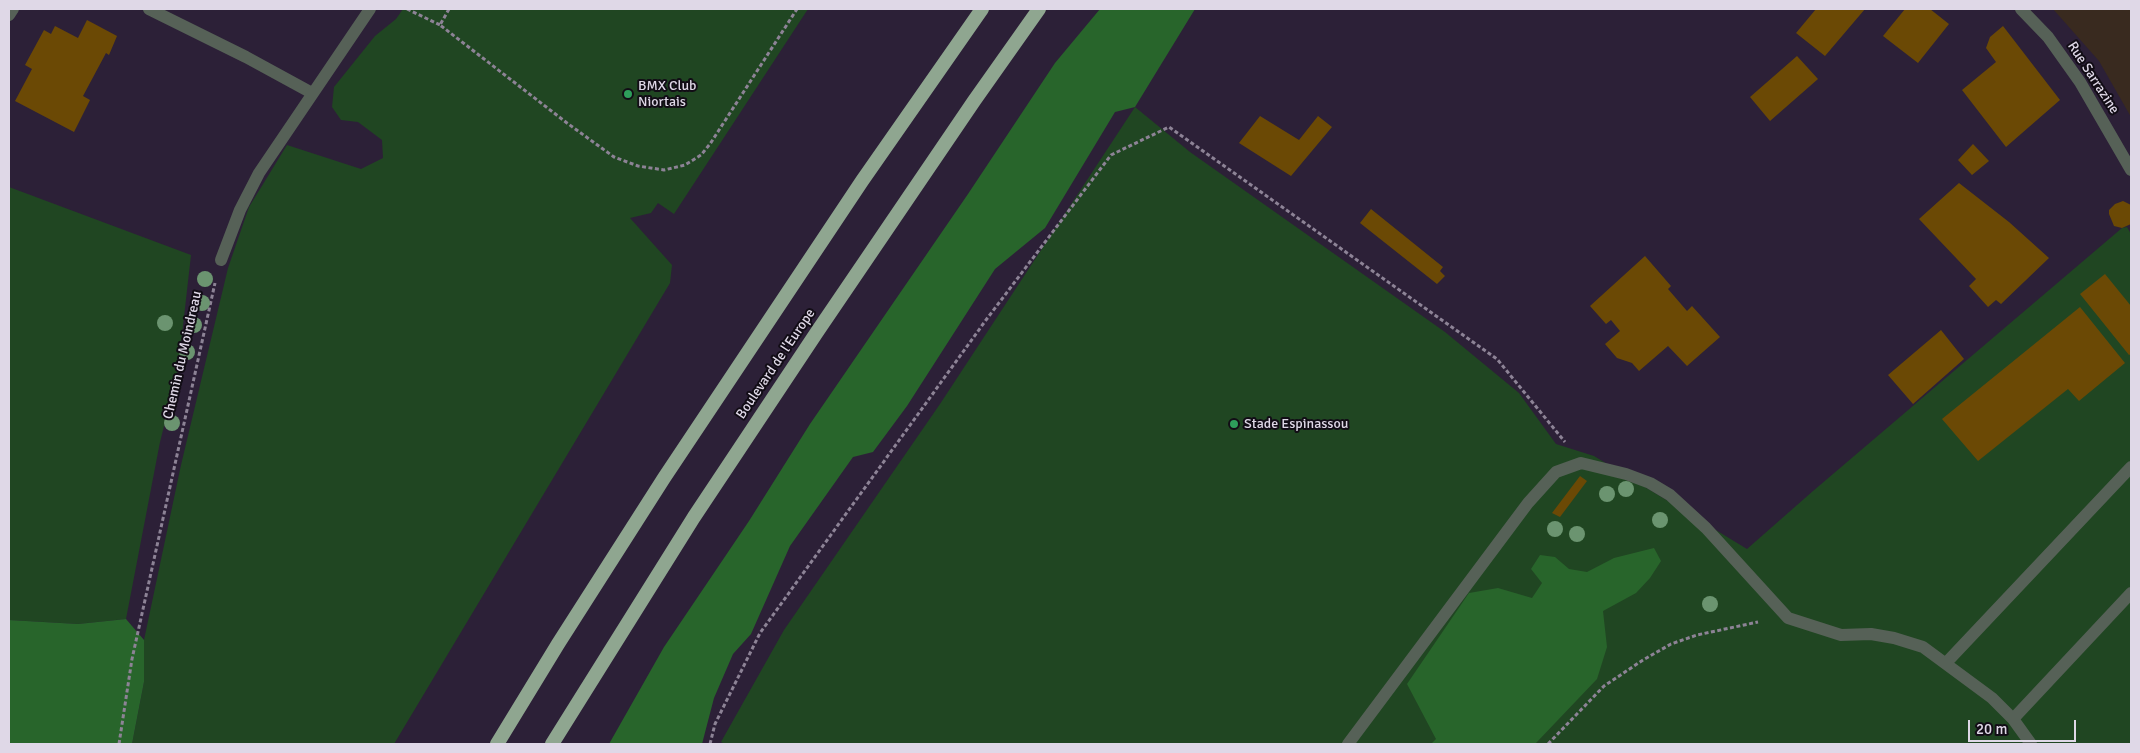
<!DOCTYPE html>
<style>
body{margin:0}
#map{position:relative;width:2140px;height:753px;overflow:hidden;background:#2c2037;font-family:Signika,sans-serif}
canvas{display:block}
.frame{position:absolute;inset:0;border:10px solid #dfd8e7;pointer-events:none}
.scale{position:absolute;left:1968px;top:720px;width:108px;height:22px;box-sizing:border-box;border:2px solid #dfd8e7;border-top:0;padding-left:6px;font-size:15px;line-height:18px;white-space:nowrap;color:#dfd8e7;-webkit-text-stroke:4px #120d16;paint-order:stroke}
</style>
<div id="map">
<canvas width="2140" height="753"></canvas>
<div class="frame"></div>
<div class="scale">20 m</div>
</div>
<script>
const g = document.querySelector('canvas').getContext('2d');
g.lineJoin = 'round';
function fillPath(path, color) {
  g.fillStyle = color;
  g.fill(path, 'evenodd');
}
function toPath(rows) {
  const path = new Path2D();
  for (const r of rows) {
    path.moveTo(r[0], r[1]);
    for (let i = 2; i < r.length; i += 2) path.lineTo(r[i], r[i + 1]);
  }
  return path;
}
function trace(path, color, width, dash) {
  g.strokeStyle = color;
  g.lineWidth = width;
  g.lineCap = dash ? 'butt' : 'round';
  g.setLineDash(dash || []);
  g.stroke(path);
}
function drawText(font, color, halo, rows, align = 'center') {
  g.font = font + ' Signika,sans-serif';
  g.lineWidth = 4;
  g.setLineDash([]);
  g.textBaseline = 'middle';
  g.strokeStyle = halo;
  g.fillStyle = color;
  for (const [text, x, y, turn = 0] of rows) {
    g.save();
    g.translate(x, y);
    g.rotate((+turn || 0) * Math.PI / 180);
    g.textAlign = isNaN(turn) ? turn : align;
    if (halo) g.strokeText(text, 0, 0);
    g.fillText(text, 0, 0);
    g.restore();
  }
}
fillPath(toPath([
 [2053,9,2131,9,2131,117,2099,61]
]), '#392a1f');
fillPath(toPath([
 [403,9,808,9,674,214,658,203,651,213,630,218,672,265,670,283,394,744,132,744,144,682,144,640,181,465,228,268,249,207,287,145,361,169,383,158,382,140,358,122,341,120,332,107,334,87,375,36,396,19],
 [1135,107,1190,152,1445,332,1519,393,1556,444,1594,456,1747,549,1813,491,2122,228,2127,227,2131,234,2131,744,725,744,721,742,784,630,940,404],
 [9,187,191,255,178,370,160,442,126,619,78,624,9,620]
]), '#204622');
fillPath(toPath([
 [1100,9,1195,9,1135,107,1115,112,1045,228,995,269,907,406,873,452,853,457,790,546,751,634,733,654,714,698,702,744,609,744,664,647,749,521,810,424,968,194,1055,63],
 [1654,548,1661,561,1650,578,1636,593,1603,611,1607,647,1597,679,1536,743,1431,744,1436,739,1407,684,1469,593,1498,588,1532,598,1542,583,1531,569,1540,555,1555,557,1569,569,1587,572,1614,558],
 [126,619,144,640,144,682,132,744,9,744,9,620,78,624]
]), '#28652b');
fillPath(toPath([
 [1816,9,1865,9,1825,56,1796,33],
 [1905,9,1930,9,1949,24,1918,63,1883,36],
 [87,20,117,36,109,55,106,53,83,96,90,100,74,132,15,101,32,69,25,65,44,30,51,34,55,26,78,38],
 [2003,26,2060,100,2006,147,1962,90,1996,62,1986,48,1990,37],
 [1797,56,1818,79,1770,121,1750,97],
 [1260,116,1299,140,1318,116,1332,127,1291,176,1239,143],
 [1973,144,1989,161,1972,175,1958,160],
 [1959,183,2009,222,2049,258,2001,304,1996,300,1988,307,1969,286,1976,279,1919,219],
 [2123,201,2131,205,2131,224,2122,228,2114,226,2109,214,2109,210,2115,204],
 [1371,209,1443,267,1440,271,1445,276,1437,284,1360,223],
 [1645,256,1671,286,1668,289,1687,311,1692,306,1720,337,1687,366,1668,346,1639,371,1632,363,1617,358,1605,344,1620,331,1611,320,1606,324,1590,306],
 [2105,274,2131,306,2131,354,2129,355,2080,294],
 [2080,307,2125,363,2079,401,2068,389,1978,461,1942,419],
 [1941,330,1964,359,1913,404,1888,375],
 [1580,476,1587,481,1560,517,1552,513]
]), '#6b4905');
trace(toPath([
 [407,9,440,25],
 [449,9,440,25,567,123,614,157,638,166,664,170,685,165,701,155,710,144,797,9],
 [119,744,132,659,215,283],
 [710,744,715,724,760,633,986,320,1111,155,1169,127,1497,359,1565,442],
 [1548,744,1604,686,1643,660,1671,644,1697,635,1758,622]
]), '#8d8396', 3, [4, 2.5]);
trace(toPath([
 [149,9,246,57,312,93],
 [9,15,13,9],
 [1946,663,2131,467],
 [2013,719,2131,593],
 [1348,744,1528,503,1556,472,1581,463,1626,474,1650,483,1670,495,1706,528,1788,618,1841,635,1871,634,1894,638,1923,647,1992,698,2013,719,2031,744]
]), '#566157', 12);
trace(toPath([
 [2021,9,2048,37,2080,82,2131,170],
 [221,260,240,210,259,173,370,9]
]), '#566157', 12);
trace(toPath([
 [497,744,558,644,664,478,862,181,982,9],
 [552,744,694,517,817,332,974,101,1039,9]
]), '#8fa690', 14);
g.fillStyle = '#6b9470';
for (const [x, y] of [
 [205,279],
 [202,303],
 [165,323],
 [194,325],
 [187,352],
 [172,423],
 [1626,489],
 [1607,494],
 [1660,520],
 [1555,529],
 [1577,534],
 [1710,604]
]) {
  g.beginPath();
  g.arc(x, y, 8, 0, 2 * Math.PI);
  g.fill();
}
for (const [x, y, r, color] of [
 [628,94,5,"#2e9e5b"],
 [1234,424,5,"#2e9e5b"]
]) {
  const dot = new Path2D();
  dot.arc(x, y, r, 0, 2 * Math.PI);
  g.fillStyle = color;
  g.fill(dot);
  trace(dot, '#120d16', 2);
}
drawText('14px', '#dfd8e7', '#120d16', [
 ["Rue Sarrazine",2093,78,57],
 ["Chemin du Moindreau",183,355,-77],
 ["Boulevard de l'Europe",776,364,-56]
]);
drawText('14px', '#dfd8e7', '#120d16', [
 ["BMX Club",638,86],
 ["Niortais",638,102],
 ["Stade Espinassou",1244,424]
], 'left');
</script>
